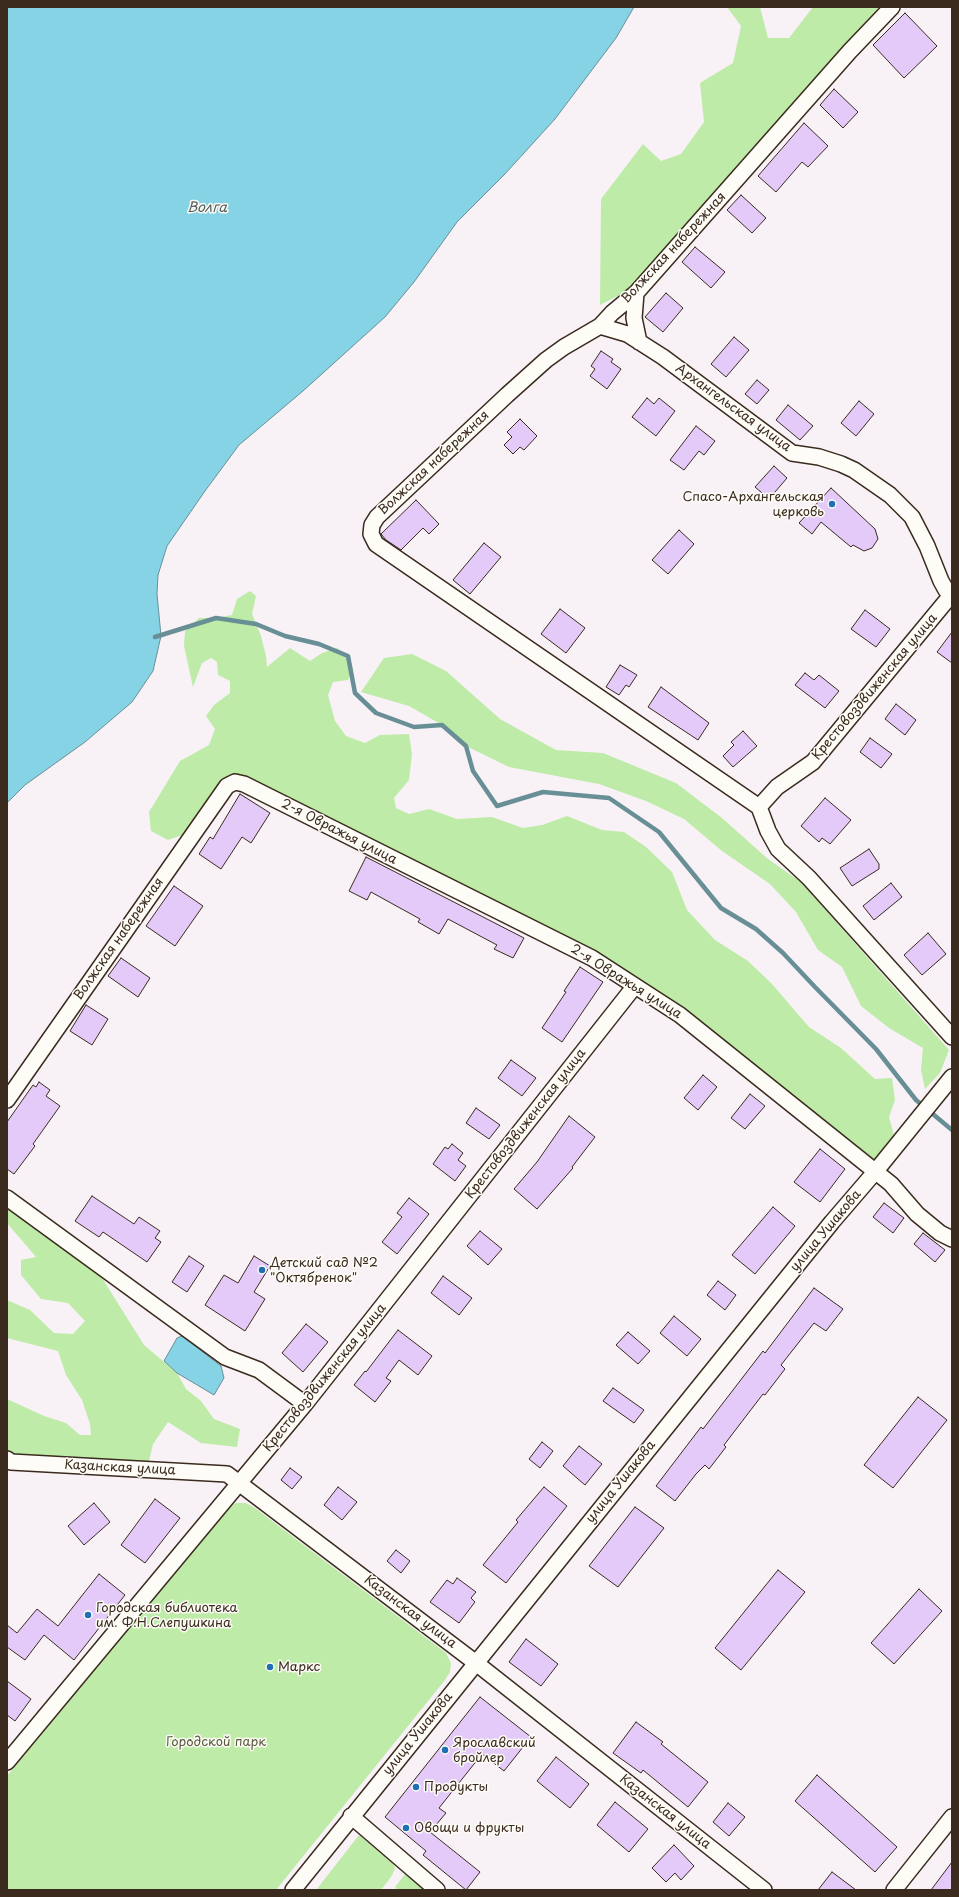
<!DOCTYPE html>
<meta charset="utf-8">
<style>
body{margin:0}
#map{position:relative;width:959px;height:1897px;overflow:hidden;background:#f8f2f7;font-family:"Playpen Sans",sans-serif}
canvas{display:block}
.frame{position:absolute;inset:0;border:8px solid #3b2a1e;pointer-events:none}
</style>
<div id="map">
<canvas width="959" height="1897"></canvas>
<div class="frame"></div>
</div>
<script>
const g = document.querySelector('canvas').getContext('2d');
g.lineJoin = 'round';
function fillPath(path, color) {
  g.fillStyle = color;
  g.fill(path, 'evenodd');
}
function toPath(rows) {
  const path = new Path2D();
  for (const r of rows) {
    path.moveTo(r[0], r[1]);
    for (let i = 2; i < r.length; i += 2) path.lineTo(r[i], r[i + 1]);
  }
  return path;
}
function trace(path, color, width, dash) {
  g.strokeStyle = color;
  g.lineWidth = width;
  g.lineCap = dash ? 'butt' : 'round';
  g.setLineDash(dash || []);
  g.stroke(path);
}
function drawText(font, color, halo, rows, align = 'center') {
  g.font = font + ' "Playpen Sans",sans-serif';
  g.lineWidth = 3;
  g.setLineDash([]);
  g.textBaseline = 'middle';
  g.strokeStyle = halo;
  g.fillStyle = color;
  for (const [text, x, y, turn = 0] of rows) {
    g.save();
    g.translate(x, y);
    g.rotate((+turn || 0) * Math.PI / 180);
    g.textAlign = isNaN(turn) ? turn : align;
    if (halo) g.strokeText(text, 0, 0);
    g.fillText(text, 0, 0);
    g.restore();
  }
}
fillPath(toPath([
 [727,7,760,7,768,38,789,38,813,7,880,7,635,287,600,305,601,199,643,144,661,161,681,154,704,122,700,83,733,63,741,26],
 [250,591,256,596,252,614,261,636,266,656,267,667,290,648,310,661,322,653,337,648,348,656,353,669,348,680,333,682,328,695,335,721,346,736,365,743,380,735,409,734,412,754,409,780,394,798,396,808,409,814,429,809,457,819,492,817,523,828,542,825,567,816,602,830,624,832,646,847,672,872,687,910,715,940,748,961,772,984,809,1027,841,1048,875,1079,892,1078,895,1100,889,1117,895,1139,874,1166,682,1012,235,778,191,832,168,840,151,831,149,812,180,761,209,745,215,729,206,716,214,705,230,693,230,681,218,675,217,662,211,658,202,663,193,687,184,646,185,631,199,618,216,618,232,615,237,599],
 [412,654,446,671,500,719,556,750,603,753,676,783,722,818,768,859,801,882,949,1050,940,1073,925,1089,921,1070,923,1048,889,1028,861,1006,842,967,818,950,796,912,770,884,722,851,684,819,646,801,599,784,509,767,466,746,442,725,409,706,361,692,384,658],
 [7,1205,97,1270,144,1345,177,1373,186,1389,201,1401,214,1419,240,1429,237,1447,201,1443,168,1422,153,1444,148,1465,7,1455,7,1399,44,1416,66,1423,80,1435,91,1435,90,1424,82,1400,66,1375,58,1351,7,1338,7,1300,30,1310,54,1333,73,1334,85,1321,68,1303,41,1299,21,1275,21,1260,36,1257,7,1223],
 [236,1503,246,1503,255,1508,446,1653,451,1663,450,1672,445,1680,276,1890,7,1890,7,1776,228,1508],
 [359,1835,394,1865,395,1869,391,1877,381,1890,316,1890],
 [406,1873,425,1890,398,1890,395,1887]
]), '#beeba8');
const water = toPath([
 [7,7,634,7,616,38,555,119,504,175,457,222,414,282,385,317,303,391,239,445,205,491,167,546,158,575,157,594,161,636,153,671,132,702,85,742,25,785,7,803,7,7],
 [182,1336,221,1366,224,1378,214,1395,177,1373,164,1361,177,1338,182,1336]
]);
fillPath(water, '#86d3e5');
trace(water, '#688f95', 1);
trace(toPath([
 [155,637,216,618,256,624,285,636,319,644,348,656,355,693,376,713,414,727,442,725,466,746,473,771,497,806,543,792,609,798,659,832,721,908,756,929,783,953,815,987,876,1049,916,1100,952,1130]
]), '#688f95', 4.5);
const building = toPath([
 [905,13,937,46,904,78,873,45,905,13],
 [834,89,858,112,843,128,820,105,834,89],
 [804,123,828,146,808,167,802,162,776,192,758,176,804,123],
 [741,195,766,218,752,233,727,210,741,195],
 [695,247,725,272,711,288,682,262,695,247],
 [666,293,683,308,663,332,645,317,666,293],
 [734,337,749,350,726,377,711,364,734,337],
 [601,351,613,359,611,362,621,369,607,389,590,376,595,369,591,366,601,351],
 [757,380,769,390,757,404,745,394,757,380],
 [647,398,654,404,659,398,675,411,656,436,632,417,647,398],
 [859,401,874,414,856,436,841,423,859,401],
 [788,405,813,426,800,440,776,420,788,405],
 [520,419,537,436,524,450,520,447,513,454,504,445,512,437,507,432,520,419],
 [696,426,715,441,704,455,699,451,684,470,670,460,696,426],
 [774,466,787,478,769,499,755,487,774,466],
 [831,488,875,529,878,539,872,548,864,551,853,545,851,547,821,522,812,534,799,523,831,488],
 [416,500,439,524,429,534,423,528,401,550,386,540,381,534,416,500],
 [679,530,694,544,668,574,652,560,679,530],
 [484,543,501,557,470,594,453,580,484,543],
 [560,609,585,628,566,653,541,634,560,609],
 [865,610,890,629,876,647,851,629,865,610],
 [952,632,952,663,937,652,952,632],
 [620,665,637,675,629,687,626,685,619,695,606,687,620,665],
 [805,673,814,680,819,675,839,691,825,708,795,685,805,673],
 [661,687,709,723,698,740,648,707,661,687],
 [896,704,916,720,905,735,885,719,896,704],
 [743,731,757,746,733,767,723,756,734,745,731,742,743,731],
 [870,738,892,754,881,768,860,752,870,738],
 [240,794,270,813,251,843,242,837,221,869,199,854,210,837,213,839,240,794],
 [825,798,851,820,830,844,822,838,819,842,801,826,825,798],
 [869,849,879,864,879,869,852,886,840,868,869,849],
 [366,857,524,938,513,958,494,949,497,945,448,919,439,934,418,922,420,919,371,892,367,900,349,891,366,857],
 [891,883,902,897,874,920,863,906,891,883],
 [174,886,203,906,175,946,146,926,174,886],
 [928,933,946,954,922,975,904,955,928,933],
 [121,958,150,978,138,997,108,976,121,958],
 [580,967,603,982,562,1042,542,1028,566,992,564,991,580,967],
 [86,1005,108,1019,92,1045,70,1031,86,1005],
 [511,1060,536,1078,522,1096,498,1078,511,1060],
 [703,1075,717,1087,698,1110,684,1098,703,1075],
 [39,1082,50,1090,46,1096,60,1106,33,1144,35,1146,14,1174,7,1169,7,1122,33,1085,36,1087,39,1082],
 [750,1094,765,1106,745,1129,731,1118,750,1094],
 [476,1108,500,1125,489,1139,466,1123,476,1108],
 [569,1116,595,1137,572,1167,573,1168,537,1209,514,1189,537,1162,569,1116],
 [452,1144,463,1153,458,1160,466,1166,455,1181,433,1164,445,1147,448,1149,452,1144],
 [820,1149,845,1169,820,1202,794,1182,820,1149],
 [92,1196,134,1224,139,1217,160,1231,155,1238,161,1242,147,1262,103,1232,99,1237,75,1221,92,1196],
 [409,1198,429,1214,397,1254,382,1242,402,1217,397,1213,409,1198],
 [884,1203,904,1218,893,1233,873,1217,884,1203],
 [773,1207,795,1226,755,1274,732,1255,773,1207],
 [480,1231,502,1249,488,1265,467,1246,480,1231],
 [923,1233,945,1250,935,1262,914,1244,923,1233],
 [189,1256,204,1266,187,1292,172,1282,189,1256],
 [254,1256,270,1266,254,1292,265,1299,245,1331,205,1305,224,1275,238,1283,254,1256],
 [443,1276,472,1298,459,1315,431,1293,443,1276],
 [718,1281,736,1295,725,1310,707,1295,718,1281],
 [814,1288,843,1309,826,1331,814,1323,781,1365,785,1369,765,1395,763,1394,724,1445,726,1447,709,1469,705,1465,696,1474,675,1501,656,1486,701,1427,703,1429,763,1351,765,1353,814,1288],
 [674,1316,701,1339,687,1356,660,1333,674,1316],
 [306,1324,328,1342,303,1372,282,1353,306,1324],
 [398,1330,432,1356,418,1375,399,1360,386,1378,391,1381,375,1402,354,1385,365,1371,366,1372,398,1330],
 [628,1332,650,1351,638,1364,616,1345,628,1332],
 [613,1388,644,1410,634,1423,603,1401,613,1388],
 [918,1397,947,1420,893,1488,864,1465,918,1397],
 [542,1442,553,1451,540,1468,529,1459,542,1442],
 [579,1446,602,1464,585,1485,563,1466,579,1446],
 [290,1468,302,1477,292,1489,281,1480,290,1468],
 [338,1487,357,1502,342,1520,324,1505,338,1487],
 [544,1487,567,1506,506,1583,483,1565,518,1522,516,1520,544,1487],
 [155,1499,180,1518,145,1563,121,1545,155,1499],
 [94,1503,110,1522,84,1545,68,1526,94,1503],
 [635,1507,664,1528,618,1587,589,1566,635,1507],
 [396,1550,410,1561,401,1573,387,1561,396,1550],
 [778,1570,805,1592,741,1670,715,1648,778,1570],
 [99,1574,125,1595,74,1660,44,1635,25,1660,7,1647,7,1625,17,1633,37,1609,58,1626,99,1574],
 [457,1578,476,1592,471,1598,475,1602,459,1623,430,1602,447,1580,453,1584,457,1578],
 [919,1589,942,1611,894,1664,871,1643,919,1589],
 [526,1639,558,1664,541,1686,509,1662,526,1639],
 [7,1681,31,1699,15,1721,7,1715,7,1681],
 [480,1697,531,1737,504,1771,482,1754,439,1808,446,1813,430,1832,480,1872,466,1890,423,1855,426,1851,385,1817,480,1697],
 [636,1722,663,1742,661,1744,708,1782,688,1807,643,1770,641,1773,613,1753,636,1722],
 [556,1757,589,1784,570,1808,537,1781,556,1757],
 [817,1775,897,1847,875,1872,795,1801,817,1775],
 [615,1802,648,1829,629,1852,597,1825,615,1802],
 [728,1803,745,1817,729,1836,713,1822,728,1803],
 [674,1845,694,1866,681,1880,675,1873,666,1882,652,1868,674,1845],
 [952,1862,952,1890,931,1890,952,1862],
 [832,1872,856,1890,818,1890,832,1872]
]);
fillPath(building, '#e4caf9');
trace(building, '#3b2a1e', 1);
const minor = toPath([
 [892,7,850,51,636,293,612,313,600,326,564,347,546,360,507,395,377,517,372,525,371,534,376,544,759,807,768,831,778,849,809,878,952,1037],
 [636,293,634,318,639,342],
 [600,326,627,334,663,357,792,453,819,457,841,464,854,470,890,495,912,517,927,546,941,581,946,590,952,595],
 [759,807,777,787,813,762,952,594],
 [7,1100,227,786,235,782,244,784,592,958,680,1015,891,1184,917,1214,940,1233,952,1239],
 [7,1198,225,1357,259,1370,305,1404],
 [7,1459,11,1462,227,1474,476,1663,764,1890],
 [7,1762,305,1404,634,987],
 [351,1816,437,1890],
 [293,1890,832,1222,875,1172,952,1077],
 [894,1890,952,1817]
]);
trace(minor, '#3b2a1e', 18);
trace(minor, '#fdfcf7', 15);
for (const [x, y, r, color] of [
 [832,504,4,"#1f6fb2"],
 [262,1270,4,"#1f6fb2"],
 [88,1615,4,"#1f6fb2"],
 [270,1667,4,"#1f6fb2"],
 [445,1750,4,"#1f6fb2"],
 [416,1787,4,"#1f6fb2"],
 [406,1828,4,"#1f6fb2"]
]) {
  const dot = new Path2D();
  dot.arc(x, y, r, 0, 2 * Math.PI);
  g.fillStyle = color;
  g.fill(dot);
  trace(dot, '#fdfcf7', 1.5);
}
drawText('13px', '#3b2a1e', '#fdfcf7', [
 ["Волжская набережная",674,248,-47],
 ["Архангельская улица",733,408,36],
 ["Волжская набережная",434,463,-43],
 ["Крестовоздвиженская улица",875,687,-50],
 ["2-я Овражья улица",339,832,27],
 ["Волжская набережная",119,939,-55],
 ["2-я Овражья улица",626,982,32],
 ["Крестовоздвиженская улица",526,1124,-52],
 ["улица Ушакова",826,1231,-50],
 ["Крестовоздвиженская улица",325,1378,-51],
 ["Казанская улица",120,1468,3],
 ["улица Ушакова",621,1482,-51],
 ["Казанская улица",410,1612,37],
 ["улица Ушакова",418,1734,-51],
 ["Казанская улица",665,1812,38]
]);
drawText('13px', '#3b2a1e', '#fdfcf7', [
 ["Спасо-Архангельская",824,497,"right"],
 ["церковь",824,512,"right"],
 ["Детский сад №2",270,1263],
 ["\"Октябренок\"",270,1278],
 ["Городская библиотека",96,1608],
 ["им. Ф.Н.Слепушкина",96,1623],
 ["Маркс",278,1667],
 ["Ярославский",453,1743],
 ["бройлер",453,1758],
 ["Продукты",424,1787],
 ["Овощи и фрукты",414,1828]
], 'left');
drawText('13px', '#5c5a40', '#fdfcf7', [
 ["Городской парк",216,1742]
]);
drawText('italic 14px', '#525d5a', '#fdfcf7', [
 ["Волга",207,208]
]);
</script>
